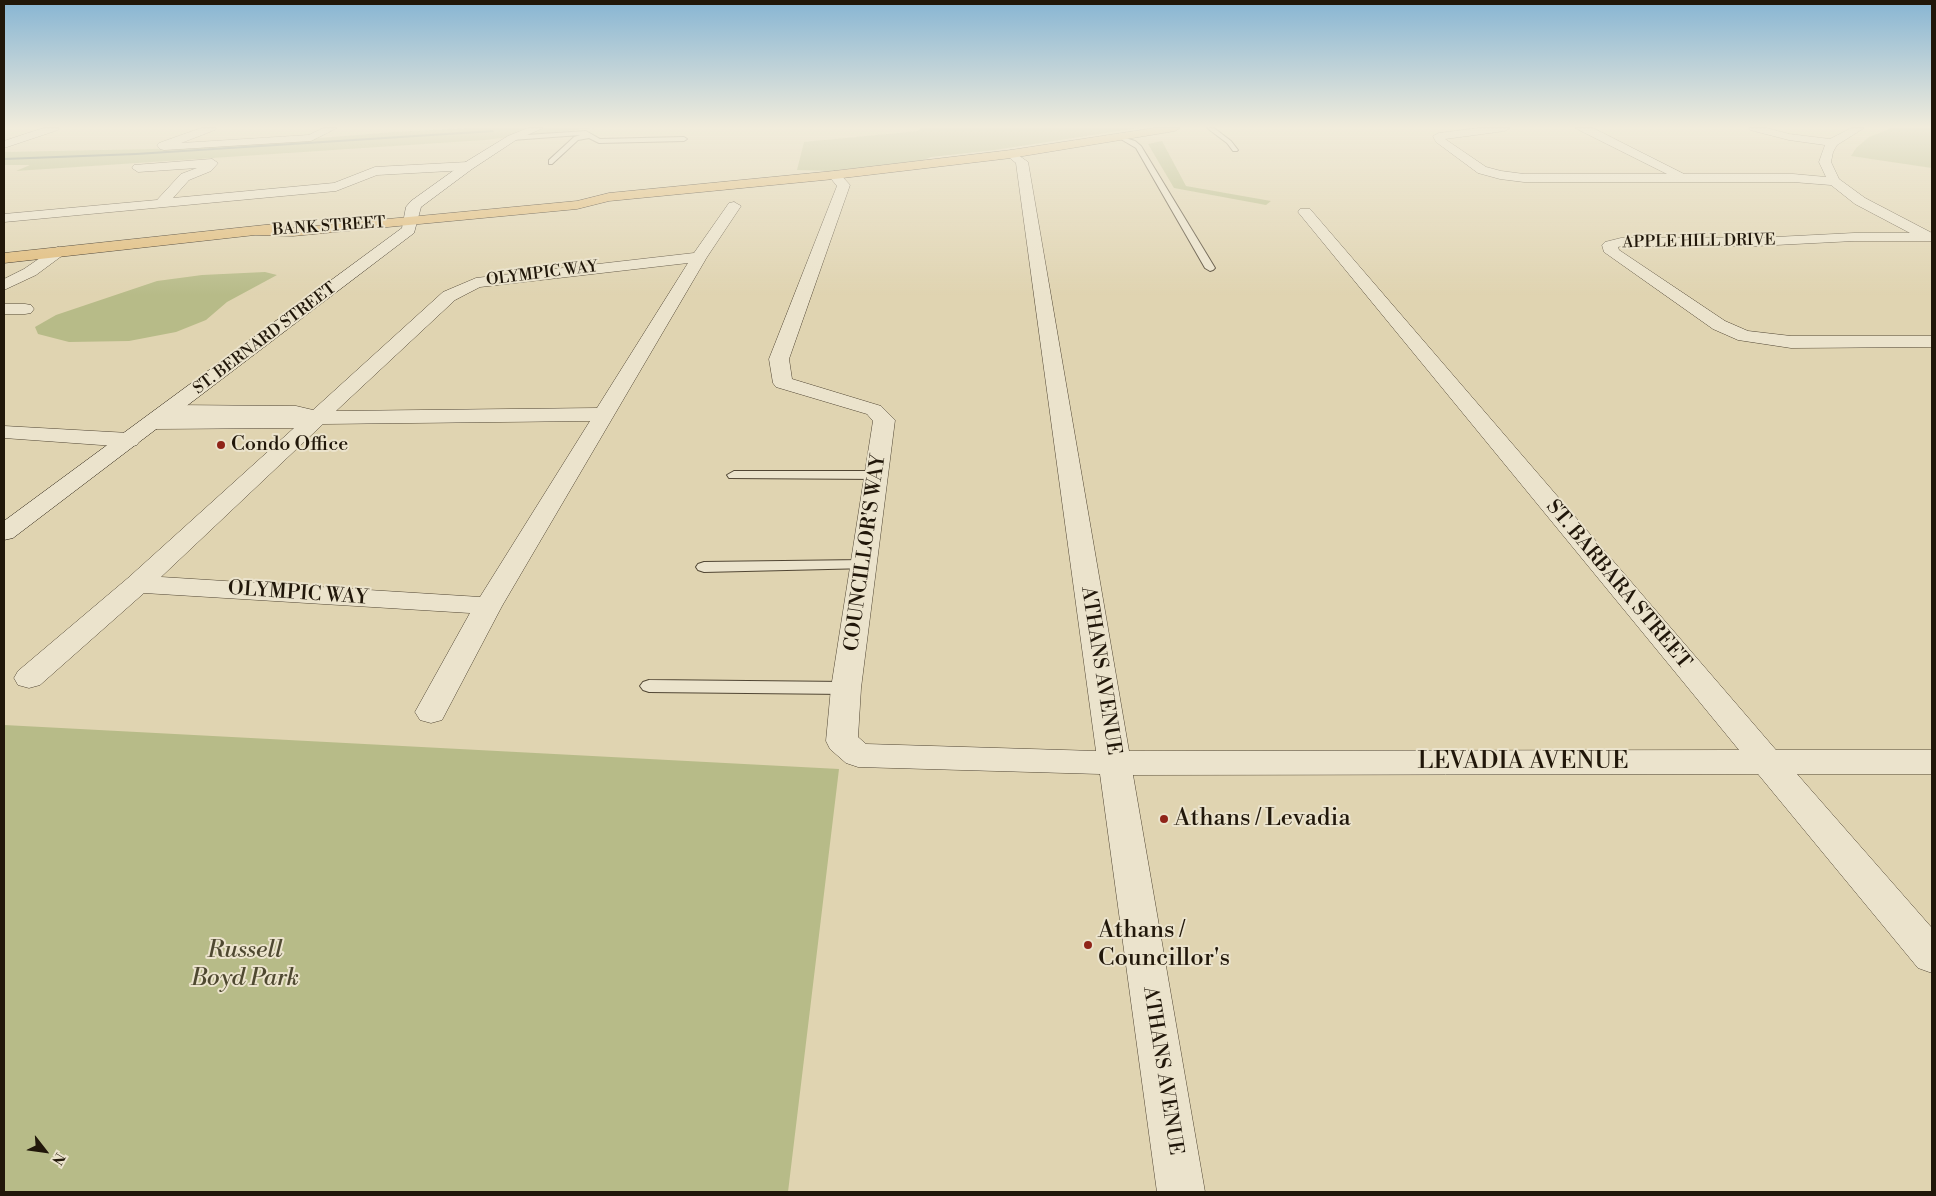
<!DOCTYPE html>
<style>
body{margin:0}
#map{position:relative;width:1936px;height:1196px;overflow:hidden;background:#e0d4b1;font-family:"Libre Bodoni",serif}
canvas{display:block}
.frame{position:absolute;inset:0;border:5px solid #21170a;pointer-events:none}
.north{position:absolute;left:20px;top:1126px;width:50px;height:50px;-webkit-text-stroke:4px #ebe3cc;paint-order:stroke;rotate:120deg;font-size:14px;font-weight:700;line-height:20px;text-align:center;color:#21170a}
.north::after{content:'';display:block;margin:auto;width:18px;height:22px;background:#21170a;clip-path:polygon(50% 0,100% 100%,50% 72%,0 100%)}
</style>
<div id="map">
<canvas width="1936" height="1196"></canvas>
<div class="frame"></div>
<div class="north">N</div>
</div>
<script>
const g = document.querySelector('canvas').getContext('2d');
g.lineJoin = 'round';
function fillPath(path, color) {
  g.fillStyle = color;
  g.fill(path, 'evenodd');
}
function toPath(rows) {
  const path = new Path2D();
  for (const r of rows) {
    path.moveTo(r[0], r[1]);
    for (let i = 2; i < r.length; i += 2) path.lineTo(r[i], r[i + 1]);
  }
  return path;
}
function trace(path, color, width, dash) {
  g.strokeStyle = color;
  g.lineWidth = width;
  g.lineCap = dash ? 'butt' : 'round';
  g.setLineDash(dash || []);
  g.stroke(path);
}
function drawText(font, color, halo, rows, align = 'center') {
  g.font = font + ' "Libre Bodoni",serif';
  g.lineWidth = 4;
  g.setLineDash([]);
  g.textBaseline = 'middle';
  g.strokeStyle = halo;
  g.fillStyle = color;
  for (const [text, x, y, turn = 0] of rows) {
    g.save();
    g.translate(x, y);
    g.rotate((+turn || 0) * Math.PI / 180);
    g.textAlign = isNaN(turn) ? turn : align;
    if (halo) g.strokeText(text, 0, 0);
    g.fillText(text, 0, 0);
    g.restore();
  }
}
fillPath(toPath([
 [468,128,594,128,485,140,16,171,30,165,4,165,4,152,198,148,393,132],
 [921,128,1139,128,995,150,931,157,924,160,830,171,797,170,804,142,918,131],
 [1892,128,1932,128,1932,168,1851,156,1856,148,1869,137],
 [1162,141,1186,186,1271,201,1266,205,1174,188,1148,144],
 [265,272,277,275,227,302,206,320,176,332,129,341,69,342,38,334,35,327,56,315,157,281,202,275],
 [4,725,839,769,788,1192,4,1192]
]), '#b7bb88');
fillPath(toPath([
 [493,130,494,132,136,155,4,160,4,158,136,153,493,130]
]), '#67776f');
const lane = toPath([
 [1207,128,1214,128,1231,141,1238,150,1237,151,1233,151,1227,143,1207,128],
 [586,131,600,139,684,137,687,139,684,141,599,143,589,138,578,140,552,164,549,164,549,160,574,137,580,135,512,140,509,138,512,136,586,131],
 [1119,136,1135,141,1141,146,1215,268,1213,270,1210,271,1205,268,1136,148,1119,138,1119,136],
 [734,471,877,471,884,475,877,479,729,478,727,475,734,471],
 [863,560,869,562,871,565,869,568,704,572,698,570,696,567,698,564,704,562,863,560],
 [649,680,846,682,852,684,855,688,852,692,846,694,649,692,643,690,640,686,643,682,649,680]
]);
const street = toPath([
 [43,128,59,128,58,130,4,148,4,141,43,128],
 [201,128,216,128,215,130,181,143,309,135,323,128,337,128,311,141,164,150,160,149,157,145,159,143,201,128],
 [1478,128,1510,128,1505,131,1445,139,1486,167,1501,171,1524,174,1667,174,1575,128,1593,128,1684,174,1793,174,1826,177,1819,162,1825,145,1789,140,1750,130,1749,128,1767,128,1789,134,1830,139,1851,128,1864,128,1837,145,1833,152,1831,162,1839,179,1865,198,1932,233,1932,241,1854,241,1756,246,1622,246,1618,247,1619,250,1725,321,1748,331,1791,336,1932,336,1932,347,1791,348,1738,340,1713,329,1604,252,1602,245,1605,242,1621,238,1756,238,1854,233,1910,233,1855,204,1831,185,1793,182,1524,182,1500,179,1478,173,1436,142,1433,136,1439,133,1478,128],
 [1011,150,1028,162,1129,751,1739,750,1298,212,1300,209,1310,209,1776,750,1932,750,1932,774,1797,774,1932,928,1932,973,1918,968,1758,774,1133,775,1205,1192,1157,1192,1100,774,858,767,846,763,830,749,826,741,831,688,873,421,867,414,776,387,773,383,769,359,837,186,828,175,834,171,838,172,850,185,789,359,792,379,881,406,895,420,861,688,858,737,866,744,1096,751,1016,163,1005,154,1011,150],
 [212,159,218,163,211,171,189,180,173,198,334,183,375,167,468,162,474,166,468,170,377,175,336,191,4,222,4,214,157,200,181,174,197,168,138,172,132,168,134,165,212,159],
 [734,202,741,206,707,257,502,606,442,720,431,723,420,720,415,712,470,613,144,593,40,685,29,688,18,685,14,678,18,671,128,578,294,428,153,429,145,428,142,423,145,418,166,417,162,415,159,411,162,407,169,405,296,406,313,410,443,292,476,278,694,253,729,203,734,202],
 [688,263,597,408,336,411,455,300,480,287,688,263],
 [590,421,480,597,161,577,323,424,590,421],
 [58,247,63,249,66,252,63,255,36,275,4,290,4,279,24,269,53,249,58,247],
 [4,304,25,304,31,305,34,309,31,313,25,314,4,314,4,304],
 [4,426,129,433,137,435,140,440,137,445,129,447,4,438,4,426]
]);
const secondary = toPath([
 [528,128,543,128,516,140,472,169,421,207,414,233,13,538,4,540,4,521,402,228,406,207,411,201,464,163,508,136,528,128]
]);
const primary = toPath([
 [1154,128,1180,128,1175,131,1011,158,834,179,609,201,577,209,293,236,255,235,4,263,4,253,274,224,281,227,293,228,577,201,609,193,834,171,1011,150,1154,128]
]);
trace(lane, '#514634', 2);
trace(street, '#514634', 1);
trace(secondary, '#21170a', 1);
trace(primary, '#21170a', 1);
fillPath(lane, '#ebe3cc');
fillPath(street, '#ebe3cc');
fillPath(secondary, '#ebe3cc');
fillPath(primary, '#e0ba78');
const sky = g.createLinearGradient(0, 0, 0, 295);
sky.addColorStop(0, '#87b5d3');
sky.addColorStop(0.43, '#f1ecdc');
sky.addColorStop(1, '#f1ecdc00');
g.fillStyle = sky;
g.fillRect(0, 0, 1936, 295);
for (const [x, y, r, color] of [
 [221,445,5,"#8f2418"],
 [1164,819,5,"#8f2418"],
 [1088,945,5,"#8f2418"]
]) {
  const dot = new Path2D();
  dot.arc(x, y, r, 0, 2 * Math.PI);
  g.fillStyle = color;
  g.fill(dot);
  trace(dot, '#ebe3cc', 2);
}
drawText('16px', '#21170a', '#ebe3cc', [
 ["BANK STREET",329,227,-4],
 ["APPLE HILL DRIVE",1699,242,-1],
 ["OLYMPIC WAY",542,274,-7],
 ["ST. BERNARD STREET",265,339,-37]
]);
drawText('20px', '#21170a', '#ebe3cc', [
 ["Condo Office",231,445]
], 'left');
drawText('20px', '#21170a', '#ebe3cc', [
 ["COUNCILLOR'S WAY",866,553,-82],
 ["ST. BARBARA STREET",1618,585,50],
 ["OLYMPIC WAY",298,594,4],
 ["ATHANS AVENUE",1100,671,81],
 ["ATHANS AVENUE",1162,1071,81]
]);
drawText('24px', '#21170a', '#ebe3cc', [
 ["LEVADIA AVENUE",1523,762]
]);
drawText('24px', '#21170a', '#ebe3cc', [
 ["Athans / Levadia",1174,819],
 ["Athans /",1098,931],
 ["Councillor's",1098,959]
], 'left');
drawText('italic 24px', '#4e4830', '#ebe3cc', [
 ["Russell",245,951],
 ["Boyd Park",245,979]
]);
</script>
